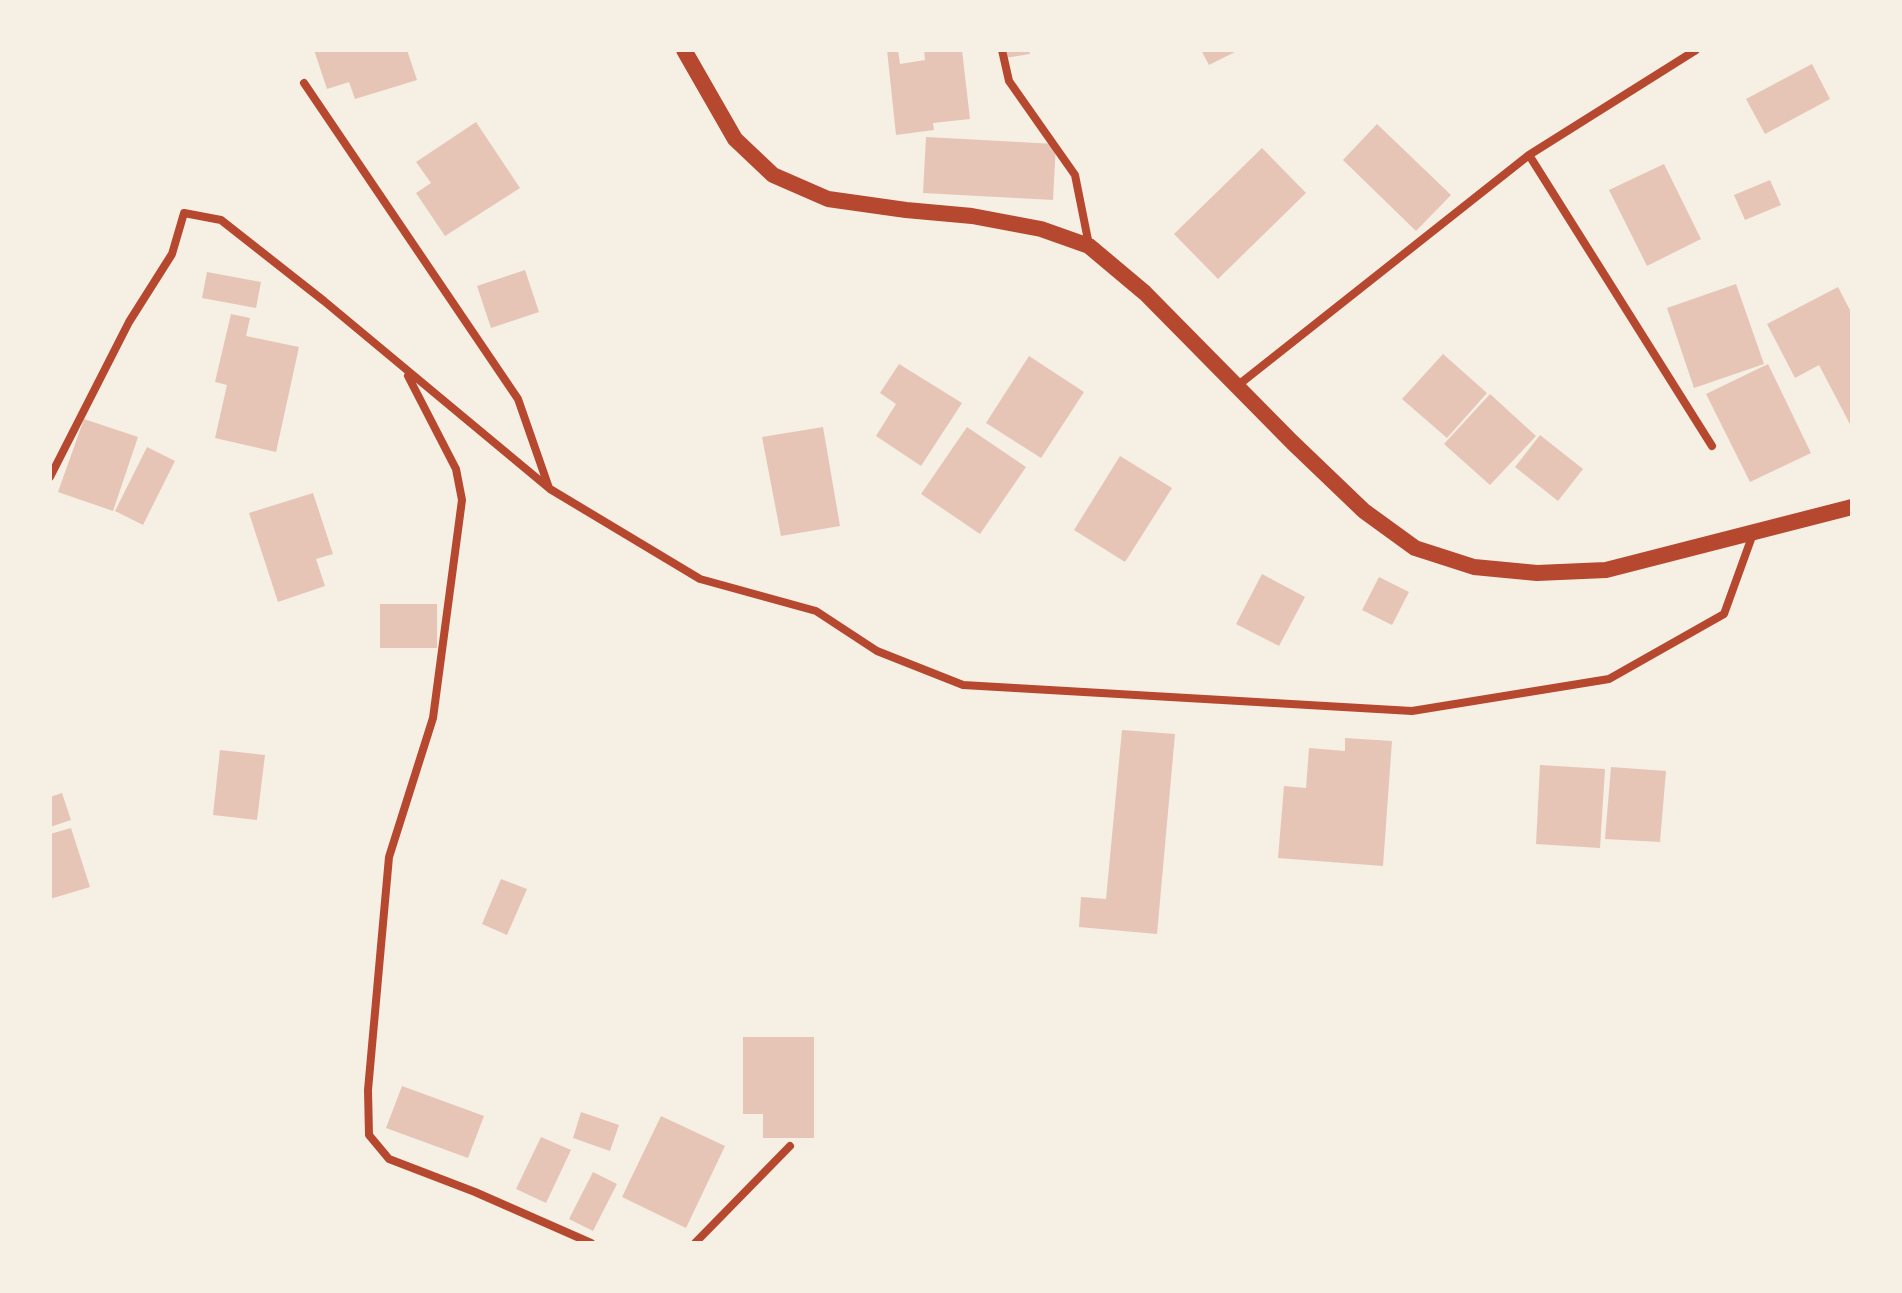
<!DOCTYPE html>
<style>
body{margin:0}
#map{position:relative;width:1902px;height:1293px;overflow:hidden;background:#f6efe4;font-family:"Crimson Pro",serif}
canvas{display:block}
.frame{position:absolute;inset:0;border:52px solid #f6efe4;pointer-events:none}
</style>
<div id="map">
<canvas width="1902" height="1293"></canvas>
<div class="frame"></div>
</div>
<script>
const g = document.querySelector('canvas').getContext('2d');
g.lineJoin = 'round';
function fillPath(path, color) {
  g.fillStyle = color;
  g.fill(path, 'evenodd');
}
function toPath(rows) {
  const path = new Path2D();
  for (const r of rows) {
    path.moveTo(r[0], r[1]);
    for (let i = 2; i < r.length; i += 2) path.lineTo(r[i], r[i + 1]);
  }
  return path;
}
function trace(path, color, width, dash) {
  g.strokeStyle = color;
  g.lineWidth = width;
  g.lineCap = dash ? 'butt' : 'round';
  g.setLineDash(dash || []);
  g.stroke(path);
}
fillPath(toPath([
 [314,50,407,50,417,80,355,99,349,82,327,89],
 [887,50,898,50,900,64,925,60,924,50,962,50,970,119,933,123,934,130,896,135],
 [1004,50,1029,50,1030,54,1005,58],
 [1201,50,1239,50,1209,65],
 [1812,64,1830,99,1765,134,1746,99],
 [476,122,520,188,445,236,416,193,431,183,416,162],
 [1377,124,1451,195,1416,231,1343,160],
 [926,137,1056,144,1053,200,923,193],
 [1262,148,1306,193,1218,279,1174,234],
 [1664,164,1701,239,1647,266,1609,190],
 [1770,180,1781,205,1745,220,1734,195],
 [525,270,539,312,491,328,477,286],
 [207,272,261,282,256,308,202,298],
 [1736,284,1764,364,1694,388,1667,308],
 [1838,287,1852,314,1852,428,1819,365,1795,378,1767,324],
 [231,314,250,318,246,336,299,347,276,452,215,438,227,385,215,382],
 [1443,354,1487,393,1447,438,1402,399],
 [1029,356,1084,392,1041,458,986,423],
 [899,364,962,403,921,466,876,436,896,404,880,393],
 [1768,364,1811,453,1750,482,1706,394],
 [1490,394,1536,436,1490,485,1444,444],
 [84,419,138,437,113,511,58,492],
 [823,427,840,526,781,536,762,437],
 [967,427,1026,467,980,534,921,494],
 [1540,435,1583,469,1558,501,1515,467],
 [147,447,175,461,143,525,115,511],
 [1120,456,1172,488,1125,562,1074,530],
 [313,493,333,554,316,559,325,586,278,602,249,513],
 [1262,574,1305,597,1279,646,1236,624],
 [1379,577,1409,592,1392,625,1362,610],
 [380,604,437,604,437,648,380,648],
 [1122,730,1175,734,1157,934,1079,927,1081,897,1106,899],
 [1345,738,1392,741,1383,866,1278,858,1284,786,1306,788,1309,748,1345,751],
 [220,750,265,755,257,820,213,815],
 [1540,765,1605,769,1600,848,1536,844],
 [1611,767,1666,771,1660,842,1605,839],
 [62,793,71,820,50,827,50,797],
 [71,828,90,887,50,899,50,834],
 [501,879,527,889,507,935,482,924],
 [743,1037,814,1037,814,1138,763,1138,763,1114,743,1114],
 [402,1086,484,1116,468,1158,386,1128],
 [581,1112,619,1125,610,1151,573,1138],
 [661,1116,725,1146,686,1228,622,1197],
 [541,1137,571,1150,546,1203,516,1189],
 [593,1172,617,1184,593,1231,569,1219]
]), '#e6c5b7');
trace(toPath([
 [1002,50,1009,81,1075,175,1089,245],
 [304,83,518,399,549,488],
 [1529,155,1712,446],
 [408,376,456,469,462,500,433,718,389,857,368,1090,369,1135,389,1159,475,1192,591,1243],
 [1237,386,1529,155,1696,50],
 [50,477,129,322,172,254,184,213,221,220,324,301,550,489,700,579,816,611,877,651,963,685,1412,711,1609,679,1724,614,1754,531],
 [695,1243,790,1146]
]), '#b5482f', 8);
trace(toPath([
 [684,50,735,139,773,175,828,199,906,210,972,216,1041,229,1089,246,1145,293,1292,442,1364,511,1415,548,1474,567,1537,573,1606,570,1852,507]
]), '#b5482f', 16);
</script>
